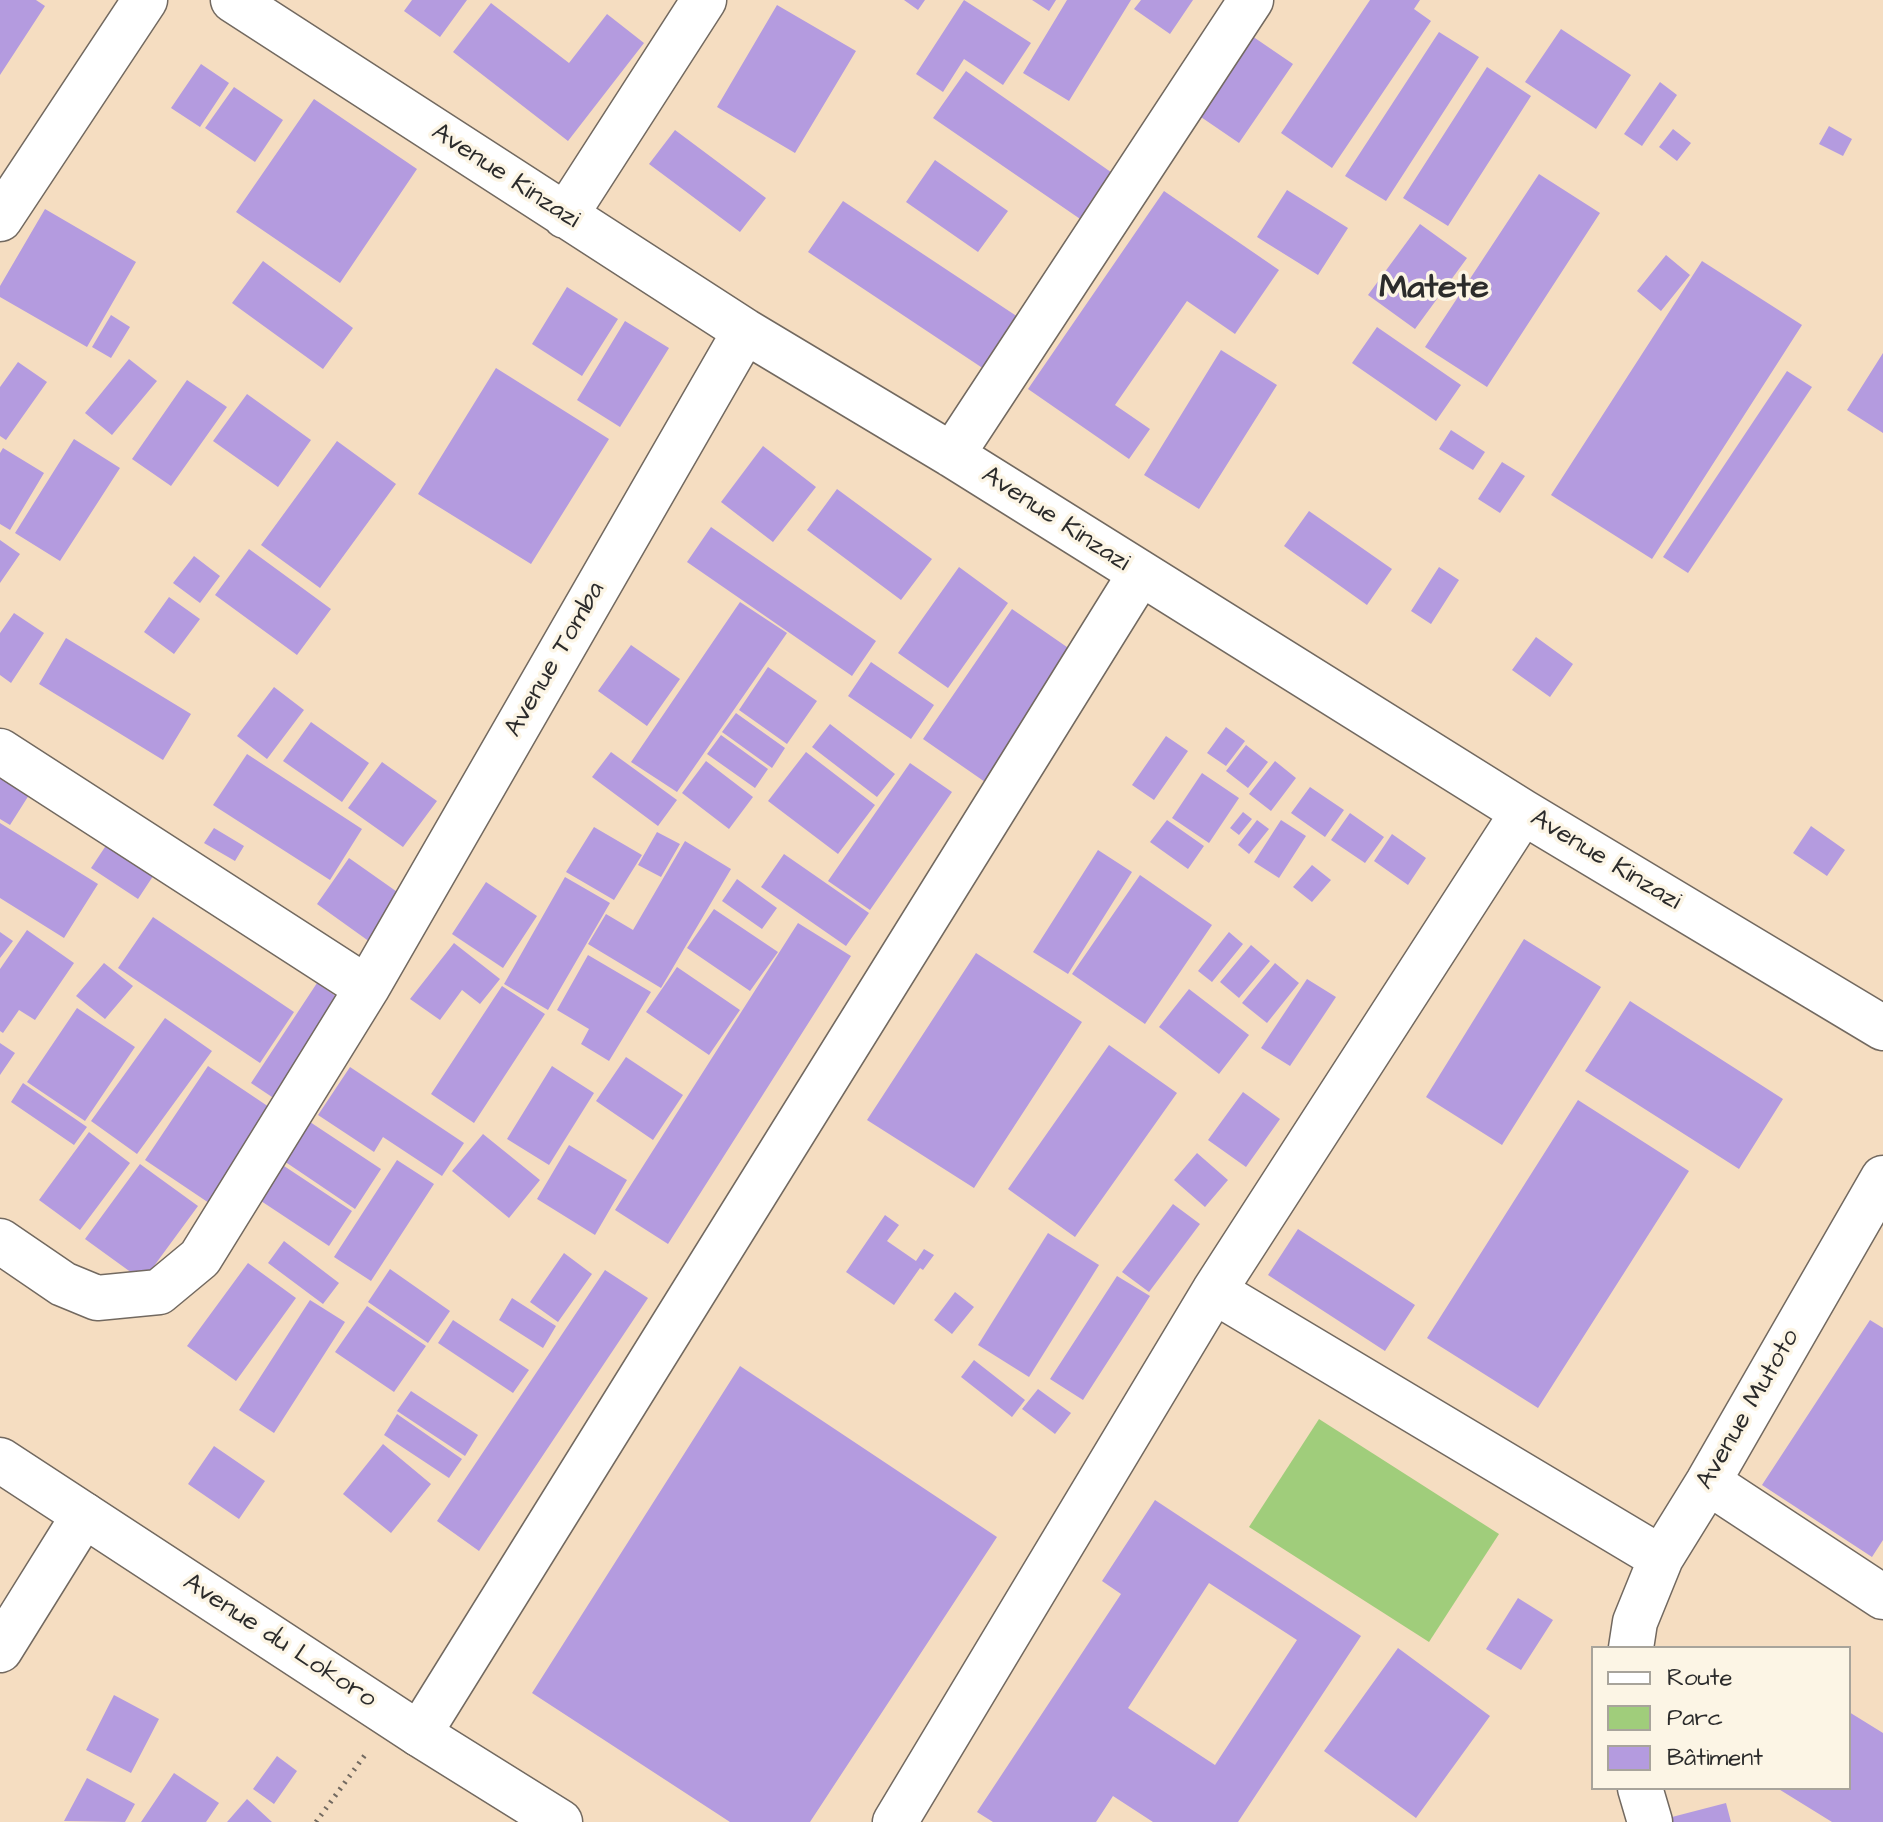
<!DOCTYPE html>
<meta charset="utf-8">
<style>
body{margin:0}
#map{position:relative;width:1883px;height:1822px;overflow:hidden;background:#f5ddc1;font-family:"Architects Daughter",sans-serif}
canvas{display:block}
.legend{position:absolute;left:1591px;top:1646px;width:260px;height:144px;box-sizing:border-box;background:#fcf5e5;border:2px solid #a8a49b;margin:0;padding:10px 14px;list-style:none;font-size:24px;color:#2b2b2b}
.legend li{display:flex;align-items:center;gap:16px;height:40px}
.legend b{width:40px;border:2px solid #a8a49b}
</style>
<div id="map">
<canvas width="1883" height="1822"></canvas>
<ul class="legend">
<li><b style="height:10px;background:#fff"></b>Route</li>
<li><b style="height:22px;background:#a0cd7b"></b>Parc</li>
<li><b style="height:22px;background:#b49bdf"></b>Bâtiment</li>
</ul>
</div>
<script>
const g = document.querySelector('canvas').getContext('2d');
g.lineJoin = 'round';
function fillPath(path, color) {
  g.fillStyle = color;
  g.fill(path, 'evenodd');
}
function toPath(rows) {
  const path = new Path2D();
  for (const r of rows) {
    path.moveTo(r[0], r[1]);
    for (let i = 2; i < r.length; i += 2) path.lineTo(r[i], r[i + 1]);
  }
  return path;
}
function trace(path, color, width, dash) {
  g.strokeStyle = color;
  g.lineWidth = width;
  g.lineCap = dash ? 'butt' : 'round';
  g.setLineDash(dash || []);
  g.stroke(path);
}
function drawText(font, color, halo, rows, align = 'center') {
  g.font = font + ' "Architects Daughter",sans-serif';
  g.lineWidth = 7;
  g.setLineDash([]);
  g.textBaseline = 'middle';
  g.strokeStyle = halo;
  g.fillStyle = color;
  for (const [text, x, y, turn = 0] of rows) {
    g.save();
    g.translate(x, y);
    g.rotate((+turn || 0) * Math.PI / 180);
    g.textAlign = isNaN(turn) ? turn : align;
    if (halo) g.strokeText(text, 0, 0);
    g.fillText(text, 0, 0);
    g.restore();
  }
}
fillPath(toPath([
 [1319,1419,1499,1534,1429,1642,1249,1527]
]), '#a0cd7b');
fillPath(toPath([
 [0,0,36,0,45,6,0,75],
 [412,0,467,0,440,37,404,11],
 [904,0,925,0,918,10],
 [964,0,1031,43,1003,85,964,59,943,92,916,74],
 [1032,0,1056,0,1049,11],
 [1067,0,1131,0,1069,101,1023,73],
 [1141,0,1193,0,1170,34,1134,9],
 [1370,0,1420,0,1414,9,1431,21,1332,168,1281,133],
 [491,3,569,63,607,14,644,43,568,141,453,52],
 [777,5,856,51,795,153,717,107],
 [1561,29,1631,75,1596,129,1525,82],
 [1439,32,1479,57,1386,201,1345,176],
 [1252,36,1293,64,1239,143,1198,115],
 [201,64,229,83,200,127,171,108],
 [1487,67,1531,96,1448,226,1403,198],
 [966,71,1118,177,1086,223,933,118],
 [1660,82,1677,95,1642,146,1624,134],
 [234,87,283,120,255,162,205,128],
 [314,99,417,169,340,283,236,212],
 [1829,126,1852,139,1843,156,1819,144],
 [1673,129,1691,143,1677,161,1659,147],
 [675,130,766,198,740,232,649,164],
 [935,160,1008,211,978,252,906,202],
 [1539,174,1600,213,1487,387,1425,347],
 [1287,190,1348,228,1318,275,1257,237],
 [1164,191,1279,270,1235,334,1187,301,1115,405,1150,429,1129,459,1028,389],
 [843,201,1018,317,984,369,808,252],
 [45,209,136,262,87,347,0,297,0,286],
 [1420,224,1467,258,1415,329,1368,295],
 [1666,255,1690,275,1661,311,1637,291],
 [263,261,353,328,323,369,232,303],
 [1702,261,1802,325,1652,559,1551,495],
 [567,287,618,319,582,376,532,344],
 [111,315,130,327,111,358,92,347],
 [625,321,669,348,620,427,577,400],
 [1377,327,1461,385,1436,421,1352,363],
 [1221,350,1277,385,1199,509,1144,475],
 [1883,353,1883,433,1847,410],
 [129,359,157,381,112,435,85,413],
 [18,362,47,382,6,440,0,436,0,387],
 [496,368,609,439,531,564,418,494],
 [1787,371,1812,387,1688,573,1663,557],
 [187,380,227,407,171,486,132,459],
 [247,394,311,440,278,487,213,441],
 [1451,430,1485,452,1473,470,1439,449],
 [74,439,120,468,60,561,15,533],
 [337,441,396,484,320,588,261,545],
 [763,446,816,487,773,542,721,502],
 [3,448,44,473,10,530,0,524,0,453],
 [1502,462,1525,476,1500,513,1478,499],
 [837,489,932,559,901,600,807,530],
 [1309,511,1392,569,1367,605,1284,546],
 [711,527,876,641,852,676,687,562],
 [0,540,20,554,0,583],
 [249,549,331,609,297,655,215,595],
 [194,556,220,576,200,603,173,583],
 [959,567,1008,603,948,688,898,653],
 [1439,567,1459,580,1431,624,1411,611],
 [169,597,200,619,174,654,144,632],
 [740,602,787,633,677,792,631,762],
 [1012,609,1077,654,988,784,923,739],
 [14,613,44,633,11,683,0,675,0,633],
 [1536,637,1573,664,1550,697,1512,670],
 [66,638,191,714,163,760,39,684],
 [631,645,680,679,647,726,598,691],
 [871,662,934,705,911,739,848,696],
 [768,667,817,701,787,744,739,710],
 [274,687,304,710,267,759,237,736],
 [736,713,785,748,772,768,722,732],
 [311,722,369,763,342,802,283,761],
 [830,724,895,774,877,797,812,747],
 [1226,727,1245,741,1226,766,1207,753],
 [721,735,768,769,755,788,707,754],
 [1166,736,1188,751,1154,800,1132,785],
 [1246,745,1268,762,1248,788,1226,771],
 [611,752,677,800,658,826,592,777],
 [806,752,875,805,838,854,768,801],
 [247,754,362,829,330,880,213,805],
 [706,761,753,797,729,829,682,793],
 [1275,761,1296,778,1271,811,1249,794],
 [382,762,437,801,403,847,348,808],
 [910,763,952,792,870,910,828,881],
 [1202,773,1239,798,1209,843,1172,818],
 [0,778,29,795,10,825,0,819],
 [1310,787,1344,810,1325,837,1291,813],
 [1243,812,1252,819,1239,835,1230,828],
 [1350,813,1384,837,1365,863,1331,840],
 [1167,820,1204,846,1188,869,1150,842],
 [1257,820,1269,829,1249,854,1238,845],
 [1281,820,1306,836,1279,878,1254,862],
 [0,823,98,884,64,938,0,898],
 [1811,826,1845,850,1827,876,1793,853],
 [594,827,642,855,614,900,566,872],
 [214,828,244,846,235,861,204,843],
 [115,832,161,864,138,899,91,868],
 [657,832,680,844,661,877,638,865],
 [1392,834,1426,858,1408,885,1374,861],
 [685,841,731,869,661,988,588,944,606,914,633,930],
 [1098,850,1132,872,1068,974,1033,952],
 [784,854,869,913,846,946,761,887],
 [349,858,410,901,377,947,317,904],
 [1312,865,1331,880,1312,902,1293,887],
 [1140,875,1212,925,1145,1024,1072,974],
 [565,877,610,903,548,1010,504,984],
 [737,879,777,908,762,929,722,901],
 [486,882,537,916,503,968,452,934],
 [714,909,778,952,750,991,687,948],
 [153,917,294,1012,260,1063,118,968],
 [798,923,851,956,668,1244,615,1210],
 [27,930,74,963,35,1020,19,1010,3,1033,0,1031,0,969],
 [0,932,13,941,0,958],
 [1229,932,1243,944,1212,982,1198,971],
 [1524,939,1601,987,1502,1145,1426,1097],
 [454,943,500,979,480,1004,462,990,440,1020,410,999],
 [1251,945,1270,961,1239,998,1220,982],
 [976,953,1082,1022,974,1188,867,1120],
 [588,955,651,992,609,1061,581,1044,589,1029,557,1010],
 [104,963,133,986,105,1019,76,996],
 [1275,963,1299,983,1267,1023,1242,1003],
 [677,967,740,1010,709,1055,646,1012],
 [1307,979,1336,997,1290,1066,1261,1048],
 [317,983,347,1004,281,1103,251,1083],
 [502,986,545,1014,474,1123,431,1094],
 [1189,989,1249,1035,1219,1074,1159,1027],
 [1630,1001,1783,1099,1739,1169,1585,1071],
 [77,1008,135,1047,85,1121,27,1082],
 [165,1018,212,1051,137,1154,91,1121],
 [0,1043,15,1053,0,1075],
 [1109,1045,1177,1093,1075,1237,1008,1189],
 [626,1057,683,1095,653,1140,596,1101],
 [208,1066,275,1111,212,1205,145,1160],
 [552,1066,594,1093,549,1165,507,1139],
 [350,1067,464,1143,442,1176,383,1137,374,1152,318,1115],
 [23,1083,87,1127,74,1145,11,1102],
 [1243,1092,1280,1119,1246,1167,1208,1140],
 [1578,1100,1689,1171,1538,1408,1427,1338],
 [310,1122,381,1169,355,1209,284,1161],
 [89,1132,130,1163,80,1230,39,1200],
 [483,1134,540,1180,509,1218,452,1171],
 [569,1145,627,1180,595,1235,537,1199],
 [1197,1153,1228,1180,1205,1207,1174,1180],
 [397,1160,434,1184,371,1281,334,1257],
 [140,1164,198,1206,143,1281,85,1239],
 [281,1164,352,1211,329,1246,258,1199],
 [1173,1204,1200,1224,1149,1292,1122,1272],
 [885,1215,899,1225,887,1241,916,1261,924,1249,934,1255,923,1270,920,1268,894,1305,846,1272],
 [1298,1229,1415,1305,1385,1351,1268,1275],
 [1048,1233,1099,1265,1029,1377,978,1345],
 [284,1241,339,1283,323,1304,268,1263],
 [564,1253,592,1274,558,1322,530,1302],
 [248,1263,296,1298,236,1381,187,1346],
 [390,1269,450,1311,428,1343,368,1302],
 [605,1270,648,1298,479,1551,437,1521],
 [1117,1276,1150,1296,1083,1400,1050,1379],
 [955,1292,974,1307,952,1334,934,1320],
 [512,1298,556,1326,543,1348,499,1320],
 [310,1300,345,1322,274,1433,239,1410],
 [367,1306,426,1346,394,1392,335,1352],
 [453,1320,529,1370,513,1393,438,1343],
 [1870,1320,1883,1328,1883,1540,1872,1557,1762,1485],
 [974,1360,1025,1400,1012,1417,961,1377],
 [740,1366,997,1537,810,1822,730,1822,532,1693],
 [1038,1389,1071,1413,1055,1434,1022,1409],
 [411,1391,478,1435,465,1456,397,1411],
 [397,1414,462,1459,449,1478,384,1435],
 [383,1444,431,1484,391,1533,343,1494],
 [214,1446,265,1481,239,1519,188,1484],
 [1155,1500,1361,1636,1238,1822,1153,1822,1113,1796,1096,1822,993,1822,977,1812,1121,1594,1102,1581],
 [1209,1583,1297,1640,1215,1765,1128,1708],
 [1518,1598,1553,1620,1521,1670,1486,1649],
 [1398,1648,1490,1716,1416,1818,1324,1751],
 [114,1695,159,1719,131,1773,86,1750],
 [1849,1712,1883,1733,1883,1822,1832,1822,1777,1788,1849,1788],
 [277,1756,297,1771,274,1804,253,1789],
 [174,1773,219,1803,206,1822,141,1822],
 [87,1778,135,1804,125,1822,64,1821],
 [247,1799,272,1822,227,1822],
 [1726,1803,1731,1822,1673,1822,1672,1817]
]), '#b49bdf');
const street = toPath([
 [233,0,745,331,952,455,1523,812,1883,1028],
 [565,216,704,0],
 [0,219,145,0],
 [952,455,1251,0],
 [0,751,367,988],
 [0,1241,63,1284,97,1298,159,1292,200,1258,367,988,745,331],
 [1214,1291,1661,1558],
 [1708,1482,1883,1597],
 [1631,1648,1635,1622,1661,1558,1708,1482,1883,1178],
 [0,1650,84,1515],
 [419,1734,1140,574],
 [1640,1788,1650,1822],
 [895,1822,1214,1291,1523,812]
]);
const secondary = toPath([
 [0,1460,419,1734,560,1822]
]);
trace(street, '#726960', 47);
trace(secondary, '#726960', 47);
trace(toPath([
 [316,1822,365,1755]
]), '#726960', 5, [2, 6]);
trace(street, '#fff', 44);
trace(secondary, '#fff', 44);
drawText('26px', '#2b2b2b', '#fcf5e5', [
 ["Avenue Kinzazi",505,177,33],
 ["Avenue Kinzazi",1055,520,33],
 ["Avenue Tomba",556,660,-60],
 ["Avenue Kinzazi",1605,861,31],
 ["Avenue Mutoto",1749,1410,-60],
 ["Avenue du Lokoro",279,1642,33]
]);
drawText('bold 34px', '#2b2b2b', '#fcf5e5', [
 ["Matete",1434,290]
]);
</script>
